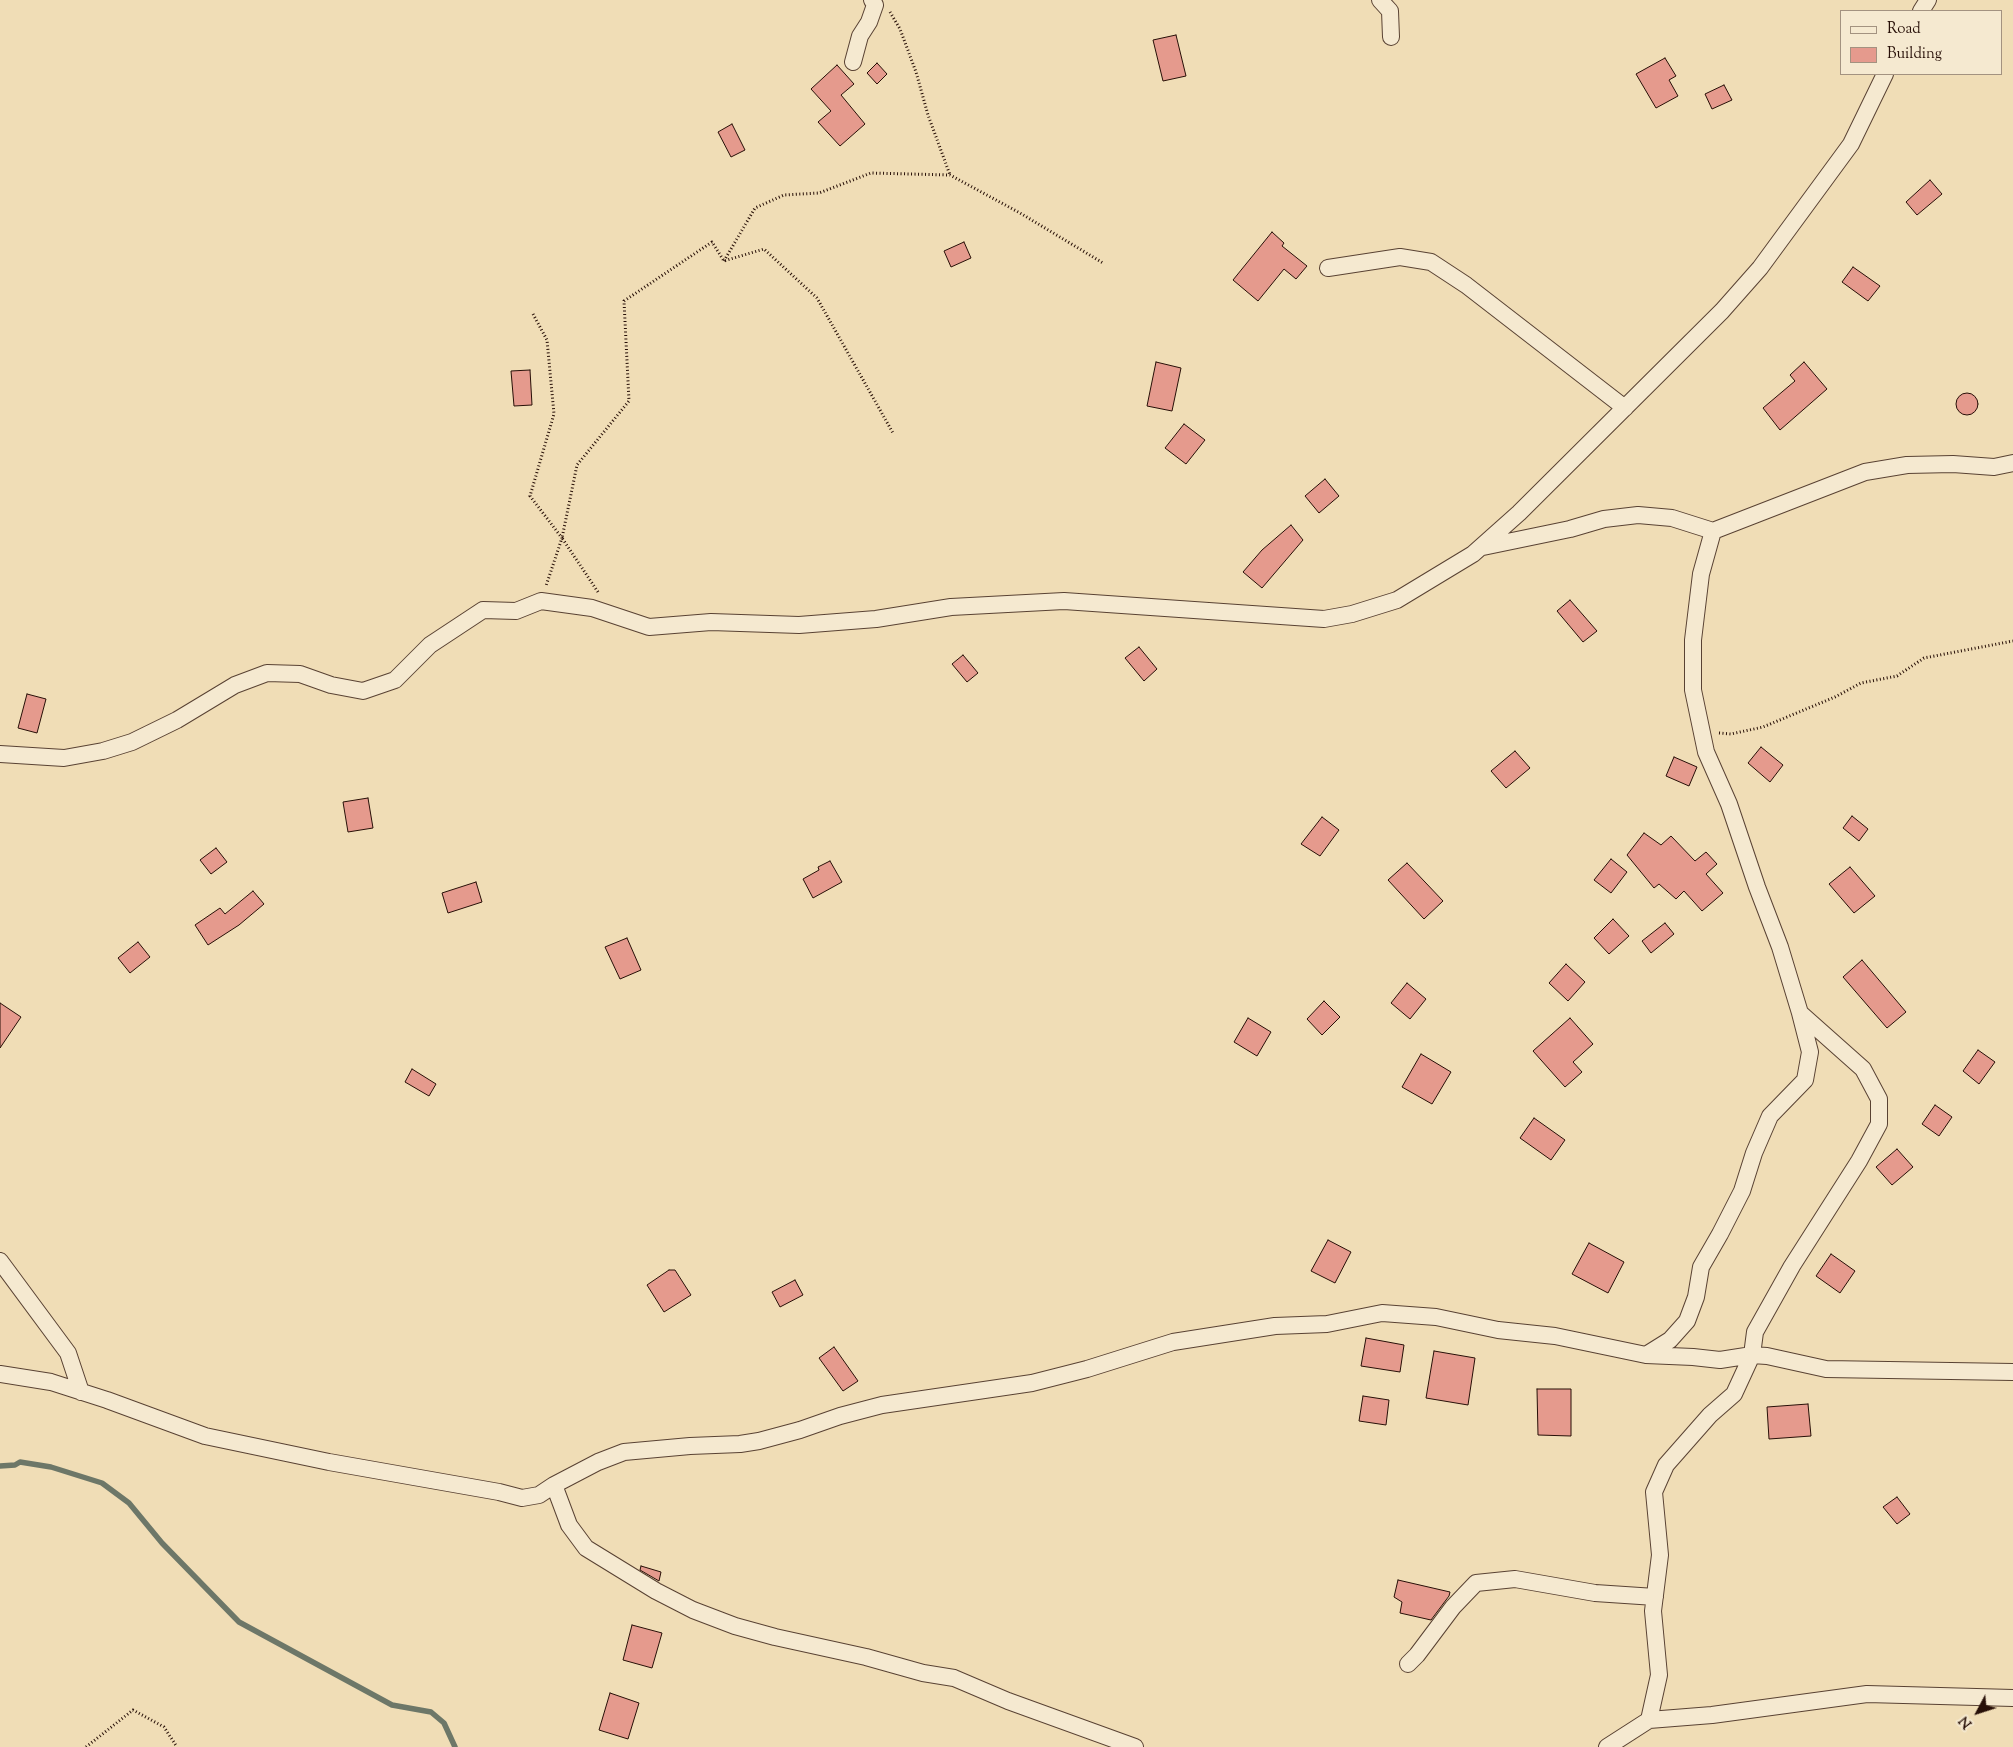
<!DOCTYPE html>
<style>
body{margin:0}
#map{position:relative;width:2013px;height:1747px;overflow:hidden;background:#f0ddb6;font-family:"Sorts Mill Goudy",serif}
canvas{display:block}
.legend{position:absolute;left:1840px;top:10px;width:162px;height:65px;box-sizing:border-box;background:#f5e9d0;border:1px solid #a39280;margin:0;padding:6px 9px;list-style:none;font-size:15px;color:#270f07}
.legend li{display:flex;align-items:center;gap:10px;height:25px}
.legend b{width:25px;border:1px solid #a39280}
.north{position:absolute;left:1953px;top:1687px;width:50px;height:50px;-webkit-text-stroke:4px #f5e9d0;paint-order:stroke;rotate:230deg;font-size:14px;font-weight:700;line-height:20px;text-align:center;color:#270f07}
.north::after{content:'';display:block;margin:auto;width:18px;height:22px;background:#270f07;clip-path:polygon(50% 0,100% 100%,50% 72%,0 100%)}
</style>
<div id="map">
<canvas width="2013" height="1747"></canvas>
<ul class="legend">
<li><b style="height:6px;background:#f5e9d0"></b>Road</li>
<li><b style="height:14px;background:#e59a8d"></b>Building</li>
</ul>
<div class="north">N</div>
</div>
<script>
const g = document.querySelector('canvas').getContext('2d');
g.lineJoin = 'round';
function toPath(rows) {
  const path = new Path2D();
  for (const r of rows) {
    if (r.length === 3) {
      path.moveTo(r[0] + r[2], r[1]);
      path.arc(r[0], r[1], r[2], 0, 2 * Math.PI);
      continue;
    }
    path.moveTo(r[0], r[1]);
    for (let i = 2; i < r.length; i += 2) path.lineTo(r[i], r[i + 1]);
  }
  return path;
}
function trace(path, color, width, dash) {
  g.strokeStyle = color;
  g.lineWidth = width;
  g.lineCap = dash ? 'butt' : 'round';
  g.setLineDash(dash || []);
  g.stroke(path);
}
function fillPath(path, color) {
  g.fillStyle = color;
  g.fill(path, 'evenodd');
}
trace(toPath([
 [0,1466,15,1465,20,1462,51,1467,102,1483,129,1503,162,1543,239,1622,392,1705,431,1712,444,1723,455,1747]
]), '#6d7768', 5.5);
const building = toPath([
 [1176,35,1186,76,1163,81,1153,40,1176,35],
 [1665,58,1676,76,1669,80,1678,96,1656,108,1636,74,1665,58],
 [877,63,887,74,877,84,867,73,877,63],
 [837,65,854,84,841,95,865,124,840,146,818,122,831,111,811,89,837,65],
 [1724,85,1732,100,1712,109,1705,94,1724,85],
 [732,124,745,150,731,157,718,132,732,124],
 [1930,180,1942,194,1917,215,1906,202,1930,180],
 [1272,232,1284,243,1282,246,1307,266,1296,279,1284,269,1258,301,1233,280,1272,232],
 [964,242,971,258,951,267,944,251,964,242],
 [1853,267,1880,286,1868,301,1842,282,1853,267],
 [1156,362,1181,368,1172,411,1147,406,1156,362],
 [1804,362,1827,389,1780,430,1763,408,1795,381,1790,375,1804,362],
 [530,370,532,405,514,406,511,371,530,370],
 [1967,404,11],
 [1184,424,1205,440,1186,464,1165,448,1184,424],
 [1325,479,1339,496,1319,513,1305,496,1325,479],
 [1291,525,1303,540,1262,588,1243,572,1262,550,1291,525],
 [1570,600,1597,631,1583,642,1557,611,1570,600],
 [1139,647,1157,669,1144,681,1125,658,1139,647],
 [963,655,978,673,967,682,952,664,963,655],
 [27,694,46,699,37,733,18,728,27,694],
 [1761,747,1783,765,1770,782,1748,763,1761,747],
 [1515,751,1530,768,1506,788,1491,771,1515,751],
 [1674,757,1697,767,1689,786,1666,776,1674,757],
 [368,798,373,828,348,832,343,802,368,798],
 [1852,816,1868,829,1859,841,1843,828,1852,816],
 [1322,817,1339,830,1320,856,1301,844,1322,817],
 [1644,833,1661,845,1671,836,1695,861,1706,852,1717,864,1706,874,1723,893,1702,911,1684,891,1676,899,1659,884,1654,888,1627,855,1644,833],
 [216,848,227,862,211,874,200,860,216,848],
 [1611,859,1627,872,1611,893,1594,880,1611,859],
 [830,861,842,882,813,898,803,879,819,870,818,867,830,861],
 [1407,863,1443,901,1424,919,1388,880,1407,863],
 [1850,867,1875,896,1854,913,1829,884,1850,867],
 [476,882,482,902,448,913,442,893,476,882],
 [253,891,264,904,239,925,208,945,195,925,220,908,225,914,253,891],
 [1613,919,1629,936,1609,954,1594,938,1613,919],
 [1665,923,1674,934,1651,953,1642,941,1665,923],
 [627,938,641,970,620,979,605,947,627,938],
 [138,942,150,957,130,973,118,958,138,942],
 [1862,960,1906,1012,1887,1028,1843,977,1862,960],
 [1566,964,1585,982,1568,1001,1549,983,1566,964],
 [1407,983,1426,999,1410,1019,1391,1003,1407,983],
 [1324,1001,1340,1017,1322,1035,1307,1019,1324,1001],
 [0,1003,21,1017,0,1048,0,1003],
 [1248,1018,1271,1032,1257,1056,1234,1042,1248,1018],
 [1570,1018,1593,1044,1573,1062,1582,1072,1565,1087,1533,1051,1570,1018],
 [1978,1050,1995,1062,1979,1084,1963,1071,1978,1050],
 [1421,1054,1451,1072,1432,1104,1402,1087,1421,1054],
 [412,1069,436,1084,429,1096,405,1082,412,1069],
 [1935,1105,1952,1117,1939,1136,1922,1124,1935,1105],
 [1534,1118,1565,1140,1551,1160,1520,1138,1534,1118],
 [1897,1149,1913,1167,1892,1185,1876,1167,1897,1149],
 [1328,1240,1351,1252,1335,1283,1311,1271,1328,1240],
 [1589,1243,1624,1262,1608,1293,1572,1274,1589,1243],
 [1831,1254,1855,1271,1840,1293,1816,1276,1831,1254],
 [669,1270,675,1270,691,1295,664,1312,647,1285,669,1270],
 [795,1280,803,1295,780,1307,772,1292,795,1280],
 [1366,1338,1404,1345,1400,1372,1361,1366,1366,1338],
 [834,1347,858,1381,843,1391,819,1358,834,1347],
 [1434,1351,1475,1358,1468,1405,1426,1398,1434,1351],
 [1537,1389,1571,1389,1571,1436,1538,1435,1537,1389],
 [1363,1396,1389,1400,1386,1425,1359,1421,1363,1396],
 [1808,1404,1811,1436,1769,1439,1767,1407,1808,1404],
 [1897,1497,1910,1514,1897,1524,1883,1507,1897,1497],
 [641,1566,661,1572,659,1581,640,1570,641,1566],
 [1398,1580,1450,1592,1449,1596,1431,1620,1400,1613,1402,1602,1394,1597,1398,1580],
 [632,1625,662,1633,652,1668,623,1660,632,1625],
 [610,1693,639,1703,628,1739,599,1730,610,1693]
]);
fillPath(building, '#e59a8d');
trace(building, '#270f07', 1);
const street = toPath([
 [1380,0,1390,11,1391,37],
 [1921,11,1928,0],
 [853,62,860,36,869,22,875,5,872,0],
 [1328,268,1400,257,1431,262,1466,285,1625,408],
 [1713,531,1865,472,1907,465,1953,464,1994,467,2013,463],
 [1483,547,1570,529,1604,519,1638,515,1672,518,1713,531,1701,574,1693,640,1693,690,1706,752,1729,804,1757,887,1780,947,1800,1013,1810,1052,1805,1080,1770,1116,1754,1153,1742,1191,1720,1234,1701,1267,1696,1297,1687,1321,1670,1340,1646,1355],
 [0,754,64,758,103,751,132,742,177,720,235,685,267,673,300,674,331,685,363,691,395,680,430,645,483,610,516,611,541,601,592,608,649,627,711,622,799,625,876,619,951,607,1064,601,1324,619,1352,614,1397,600,1473,554,1519,513,1722,311,1760,268,1851,144,1885,74],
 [0,1261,68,1353,81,1392],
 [0,1374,51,1382,107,1400,205,1436,329,1462,499,1492,522,1498,539,1495,554,1485,598,1462,624,1452,690,1446,740,1444,759,1441,800,1430,840,1416,882,1405,1032,1383,1087,1369,1173,1342,1275,1326,1327,1324,1382,1313,1436,1317,1498,1330,1555,1336,1646,1355,1693,1357,1720,1360,1752,1355,1767,1356,1826,1369,2013,1372],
 [554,1485,569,1525,586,1548,656,1591,693,1610,735,1626,775,1637,866,1657,923,1673,954,1678,1008,1701,1135,1747],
 [1408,1664,1417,1655,1453,1607,1476,1583,1515,1579,1595,1593,1655,1597],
 [1649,1720,1659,1675,1653,1611,1660,1555,1654,1492,1666,1465,1710,1415,1734,1394,1752,1355,1755,1332,1792,1266,1859,1161,1879,1124,1879,1099,1863,1069,1800,1013],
 [1607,1747,1649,1720,1712,1715,1867,1694,2013,1698]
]);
trace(street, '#594233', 18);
trace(toPath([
 [890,12,900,29,916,72,928,115,950,175],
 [724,261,755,208,784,195,819,193,871,173,950,175,1020,213,1103,263],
 [533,314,547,340,554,414,530,496,562,538,546,586],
 [598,592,562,538,577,465,629,401,624,301,712,242,724,261,764,249,817,298,893,433],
 [1719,733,1731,734,1763,727,1835,697,1861,683,1897,676,1924,658,2013,641],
 [86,1747,133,1710,164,1727,177,1747]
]), '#270f07', 3, [1, 2.5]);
trace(street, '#f5e9d0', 16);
</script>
